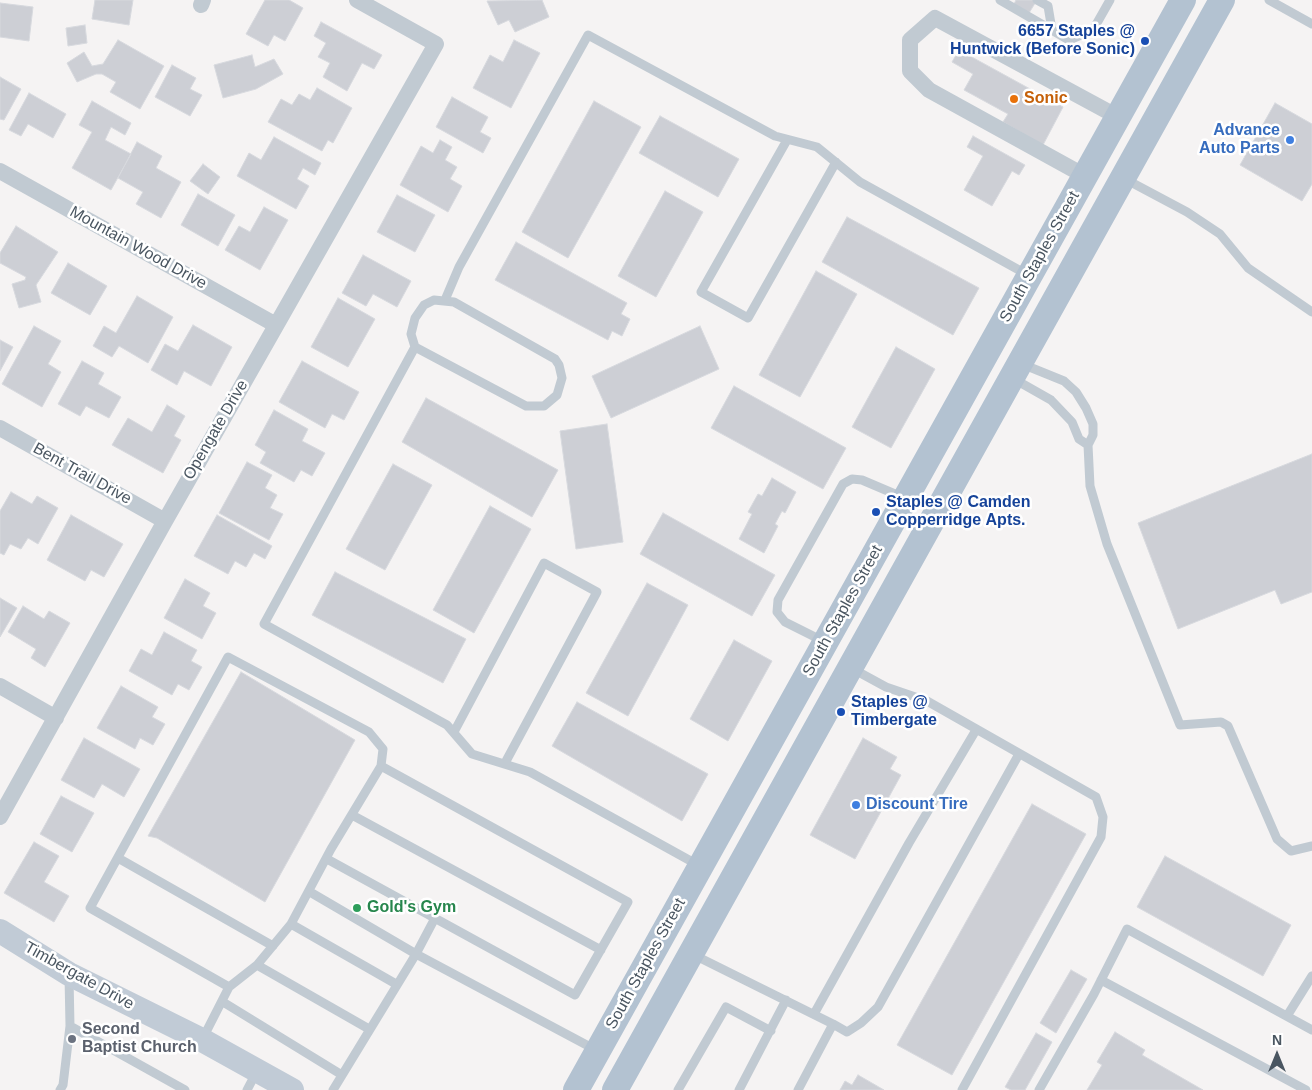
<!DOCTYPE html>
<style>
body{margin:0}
#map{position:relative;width:1312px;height:1090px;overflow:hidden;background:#f5f3f3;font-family:Arial,sans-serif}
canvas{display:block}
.north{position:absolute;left:1252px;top:1030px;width:50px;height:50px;-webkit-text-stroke:4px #fff;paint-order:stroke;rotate:0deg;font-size:14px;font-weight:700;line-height:20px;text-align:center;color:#4a5661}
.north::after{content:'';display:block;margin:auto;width:18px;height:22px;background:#4a5661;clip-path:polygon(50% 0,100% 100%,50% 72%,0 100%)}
</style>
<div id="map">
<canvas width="1312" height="1090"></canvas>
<div class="north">N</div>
</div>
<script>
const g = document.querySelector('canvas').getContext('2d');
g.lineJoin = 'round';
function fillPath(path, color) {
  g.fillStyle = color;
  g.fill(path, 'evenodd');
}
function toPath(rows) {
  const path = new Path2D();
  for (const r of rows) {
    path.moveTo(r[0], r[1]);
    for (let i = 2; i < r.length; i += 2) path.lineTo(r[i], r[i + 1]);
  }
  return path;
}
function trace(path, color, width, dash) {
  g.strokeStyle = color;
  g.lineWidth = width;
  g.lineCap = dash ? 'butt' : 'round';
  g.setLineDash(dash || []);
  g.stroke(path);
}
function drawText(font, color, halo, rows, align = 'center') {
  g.font = font + ' Arial,sans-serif';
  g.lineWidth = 5;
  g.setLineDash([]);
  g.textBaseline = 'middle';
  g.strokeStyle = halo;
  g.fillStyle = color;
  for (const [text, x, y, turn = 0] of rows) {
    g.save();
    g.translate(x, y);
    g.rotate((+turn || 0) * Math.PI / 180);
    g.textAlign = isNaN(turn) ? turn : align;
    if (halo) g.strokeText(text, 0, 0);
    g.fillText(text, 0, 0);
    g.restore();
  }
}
const building = toPath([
 [95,0,133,0,129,25,92,19,95,0],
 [265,0,289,0,303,8,285,41,274,35,268,46,246,34,265,0],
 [542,0,549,17,515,32,509,20,498,25,487,1,542,0],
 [1016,0,1037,0,1029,13,1014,4,1016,0],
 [0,3,33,7,29,41,0,37,0,3],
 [321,22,382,55,374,69,362,63,347,91,323,77,330,63,318,57,326,43,314,36,321,22],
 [85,25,87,43,68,46,66,28,85,25],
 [118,40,164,66,140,109,110,92,116,82,102,74,96,74,77,82,67,63,84,52,92,66,103,64,118,40],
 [514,40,540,53,511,108,473,88,490,55,503,62,514,40],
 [959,50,1063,107,1043,145,1003,122,1008,114,964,90,973,74,952,62,959,50],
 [252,55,255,67,274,59,283,74,256,89,223,98,214,65,252,55],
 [172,65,196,78,190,89,202,95,190,116,155,97,172,65],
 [0,77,21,89,4,120,0,119,0,77],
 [317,88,352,108,333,143,328,140,322,151,268,122,281,99,292,105,299,94,310,100,317,88],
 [29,93,66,114,53,138,28,124,21,136,9,130,29,93],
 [452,97,488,117,480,132,491,138,483,153,436,127,452,97],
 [92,101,131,123,125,135,111,127,105,140,131,154,111,190,72,168,92,132,79,125,92,101],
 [594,101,641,127,568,258,522,232,594,101],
 [1275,103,1312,124,1312,184,1302,201,1240,165,1275,103],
 [660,116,739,159,718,197,639,153,660,116],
 [973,136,1025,165,1019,175,1012,171,992,206,964,190,983,156,967,147,973,136],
 [274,137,321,163,315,175,303,168,297,179,309,186,296,209,237,176,249,153,261,160,274,137],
 [440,140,452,147,445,160,457,167,450,179,462,186,448,212,400,185,421,146,433,153,440,140],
 [137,142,162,156,156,168,181,182,161,218,136,204,143,192,118,178,137,142],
 [203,164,220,177,208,194,190,181,203,164],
 [665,191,703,212,656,297,618,276,665,191],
 [198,194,235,215,218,246,181,225,198,194],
 [397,195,435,215,415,252,377,232,397,195],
 [264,207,288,220,260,270,225,250,239,226,250,232,264,207],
 [847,217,979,288,953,335,822,262,847,217],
 [16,226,58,252,36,285,41,302,19,308,12,284,25,280,26,277,0,263,0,253,16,226],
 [516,242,627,303,621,314,630,319,622,336,612,331,608,340,495,280,516,242],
 [363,255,411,281,397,307,373,294,366,306,342,293,363,255],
 [68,263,107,286,90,315,51,293,68,263],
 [816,271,857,294,800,397,759,375,816,271],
 [137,296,173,317,148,363,119,346,112,357,93,346,104,326,116,333,137,296],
 [338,298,375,319,348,367,311,347,338,298],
 [193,325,232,347,211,386,184,371,177,385,151,370,165,344,178,351,193,325],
 [34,326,61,341,48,364,61,372,42,407,2,384,34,326],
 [700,326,719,369,611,418,592,376,700,326],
 [0,340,13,347,0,371,0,340],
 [896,347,935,369,891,448,852,427,896,347],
 [82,361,104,373,98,384,121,397,109,418,86,406,80,416,58,404,82,361],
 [302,361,359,392,344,420,332,414,325,428,279,402,302,361],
 [734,386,846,448,823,489,711,428,734,386],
 [426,398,558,470,532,517,402,442,426,398],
 [167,405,185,416,174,436,181,440,163,473,112,445,128,418,152,432,167,405],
 [274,410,308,429,302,441,325,453,312,476,301,470,294,482,260,463,266,452,255,445,274,410],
 [607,424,623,542,576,549,560,431,607,424],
 [1312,454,1312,592,1281,604,1275,590,1178,629,1138,523,1312,454],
 [247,462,272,475,265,488,277,495,270,508,283,514,269,540,219,513,247,462],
 [393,464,432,485,385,570,346,549,393,464],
 [772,478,796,492,785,513,782,511,775,524,778,526,764,553,739,539,752,514,748,512,758,494,762,496,772,478],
 [11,492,32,504,37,496,58,508,38,544,28,538,21,549,10,544,4,555,0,553,0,511,11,492],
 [490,506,531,529,474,633,433,610,490,506],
 [663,513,775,575,752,616,640,554,663,513],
 [71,515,123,544,104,577,91,570,85,581,47,560,71,515],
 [217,515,272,546,265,559,254,553,246,567,235,561,228,574,194,556,217,515],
 [335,572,466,639,443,683,312,615,335,572],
 [185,579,210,593,203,606,216,613,202,639,164,618,185,579],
 [647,583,688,605,628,716,586,693,647,583],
 [0,598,17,608,0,637,0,598],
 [23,606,44,619,49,611,70,623,45,667,31,658,36,649,8,632,23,606],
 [164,632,197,650,191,661,202,667,189,690,178,684,172,695,129,671,141,649,152,655,164,632],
 [734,640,772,661,728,741,690,719,734,640],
 [241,672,355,740,265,902,157,838,148,836,241,672],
 [121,686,158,707,152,717,165,724,153,745,140,738,135,749,97,728,121,686],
 [577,702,708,774,682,821,552,746,577,702],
 [84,738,140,769,124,797,102,784,94,798,61,780,84,738],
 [863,738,897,757,890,769,901,775,855,859,810,835,863,738],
 [61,796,94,813,72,852,40,834,61,796],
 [1032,804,1086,834,952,1075,897,1045,1032,804],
 [34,842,59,856,44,882,69,896,54,922,4,893,34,842],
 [1165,856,1291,925,1263,976,1137,907,1165,856],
 [1071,970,1087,979,1056,1033,1040,1023,1071,970],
 [1115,1032,1145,1050,1142,1055,1203,1090,1087,1090,1102,1065,1097,1062,1115,1032],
 [1036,1033,1052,1042,1025,1090,1011,1090,1005,1087,1036,1033],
 [858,1075,884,1090,840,1090,845,1081,852,1085,858,1075]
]);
fillPath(building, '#cdcfd5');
trace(building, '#d7d9de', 1);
trace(toPath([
 [1000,0,1069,40,1093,30,1110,0],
 [1037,0,1048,6,1052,30],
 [1269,0,1312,24],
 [787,140,701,292,748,318,836,162],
 [1125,179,1187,212,1220,234,1248,268,1312,312],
 [434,300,454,302,555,359,559,365,562,378,557,395,544,406,526,406,415,347,411,334,415,318,424,305,434,300],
 [445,300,459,267,588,35,775,136,817,147,860,182,1028,275],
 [415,347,264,624,447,725,472,754,530,772,698,865],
 [1022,364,1064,381,1076,392,1086,408,1093,424,1093,435,1088,445,1090,486,1107,544,1180,725,1221,722,1228,726,1277,839,1291,851,1312,846],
 [1014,379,1051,400,1072,422,1079,439,1088,445],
 [823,641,785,622,777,612,778,600,843,484,852,479,862,480,902,497],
 [853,669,886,687,927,701,1096,797,1103,817,1101,837,962,1090],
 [454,732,544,563,597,592,505,763],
 [352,815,601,950],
 [118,858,273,946],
 [327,859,575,995,628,902,381,766],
 [310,892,416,954,596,1050],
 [291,924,396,984],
 [692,954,833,1024,798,1090],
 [257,965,369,1029],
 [1101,980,1306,1090],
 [223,1002,342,1075],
 [814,1014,909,843,976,730],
 [1287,1016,1312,976],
 [833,1024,847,1032,861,1023,878,1007,1019,754],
 [70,1026,185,1090],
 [202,1040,229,987,257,965,291,924,331,849,381,766,383,749,369,732,228,657,90,908,229,987],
 [60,1090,63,1085,70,1026,69,976],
 [247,1090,257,1071],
 [333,1090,416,954,435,918],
 [678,1090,726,1007,771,1031],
 [739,1090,786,1000],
 [1039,1090,1094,994,1127,929,1312,1030]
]), '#c1cad2', 9);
trace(toPath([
 [201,5,203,0],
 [0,171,276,325],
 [1085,176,929,90,910,71,910,40,935,18,1118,117],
 [0,428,165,521],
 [0,686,56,718],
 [0,817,165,521,436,44,357,0]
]), '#c1cad2', 16);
trace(toPath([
 [0,931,69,974,202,1040,292,1090]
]), '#c1cbd6', 24);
trace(toPath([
 [576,1090,1183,0],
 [615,1090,1222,0]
]), '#b3c2d1', 26);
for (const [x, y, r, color] of [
 [1145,41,5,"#1a4fb4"],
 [1014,99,5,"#e8710a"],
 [1290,140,5,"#3f7fe0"],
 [876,512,5,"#1a4fb4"],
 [841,712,5,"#1a4fb4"],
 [856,805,5,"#3f7fe0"],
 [357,908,5,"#2e9e5b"],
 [72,1039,5,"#6b7280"]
]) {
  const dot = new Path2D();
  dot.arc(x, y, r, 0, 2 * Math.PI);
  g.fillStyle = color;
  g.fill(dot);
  trace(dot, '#fff', 2);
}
drawText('bold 16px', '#164399', '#fff', [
 ["6657 Staples @",1135,32,"right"],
 ["Huntwick (Before Sonic)",1135,50,"right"],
 ["Staples @ Camden",886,503],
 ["Copperridge Apts.",886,521],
 ["Staples @",851,703],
 ["Timbergate",851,721]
], 'left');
drawText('bold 16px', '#c56008', '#fff', [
 ["Sonic",1024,99]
], 'left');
drawText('bold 16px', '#366cbe', '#fff', [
 ["Advance",1280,131],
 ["Auto Parts",1280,149],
 ["Discount Tire",866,805,"left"]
], 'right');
drawText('16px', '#4a5661', '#fff', [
 ["Mountain Wood Drive",138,248,29],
 ["South Staples Street",1040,257,-61],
 ["Opengate Drive",216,430,-60],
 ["Bent Trail Drive",82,474,29],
 ["South Staples Street",843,611,-61],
 ["South Staples Street",646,964,-61],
 ["Timbergate Drive",79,976,29]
]);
drawText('bold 16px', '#27864d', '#fff', [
 ["Gold's Gym",367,908]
], 'left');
drawText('bold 16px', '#5b616d', '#fff', [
 ["Second",82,1030],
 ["Baptist Church",82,1048]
], 'left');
</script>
